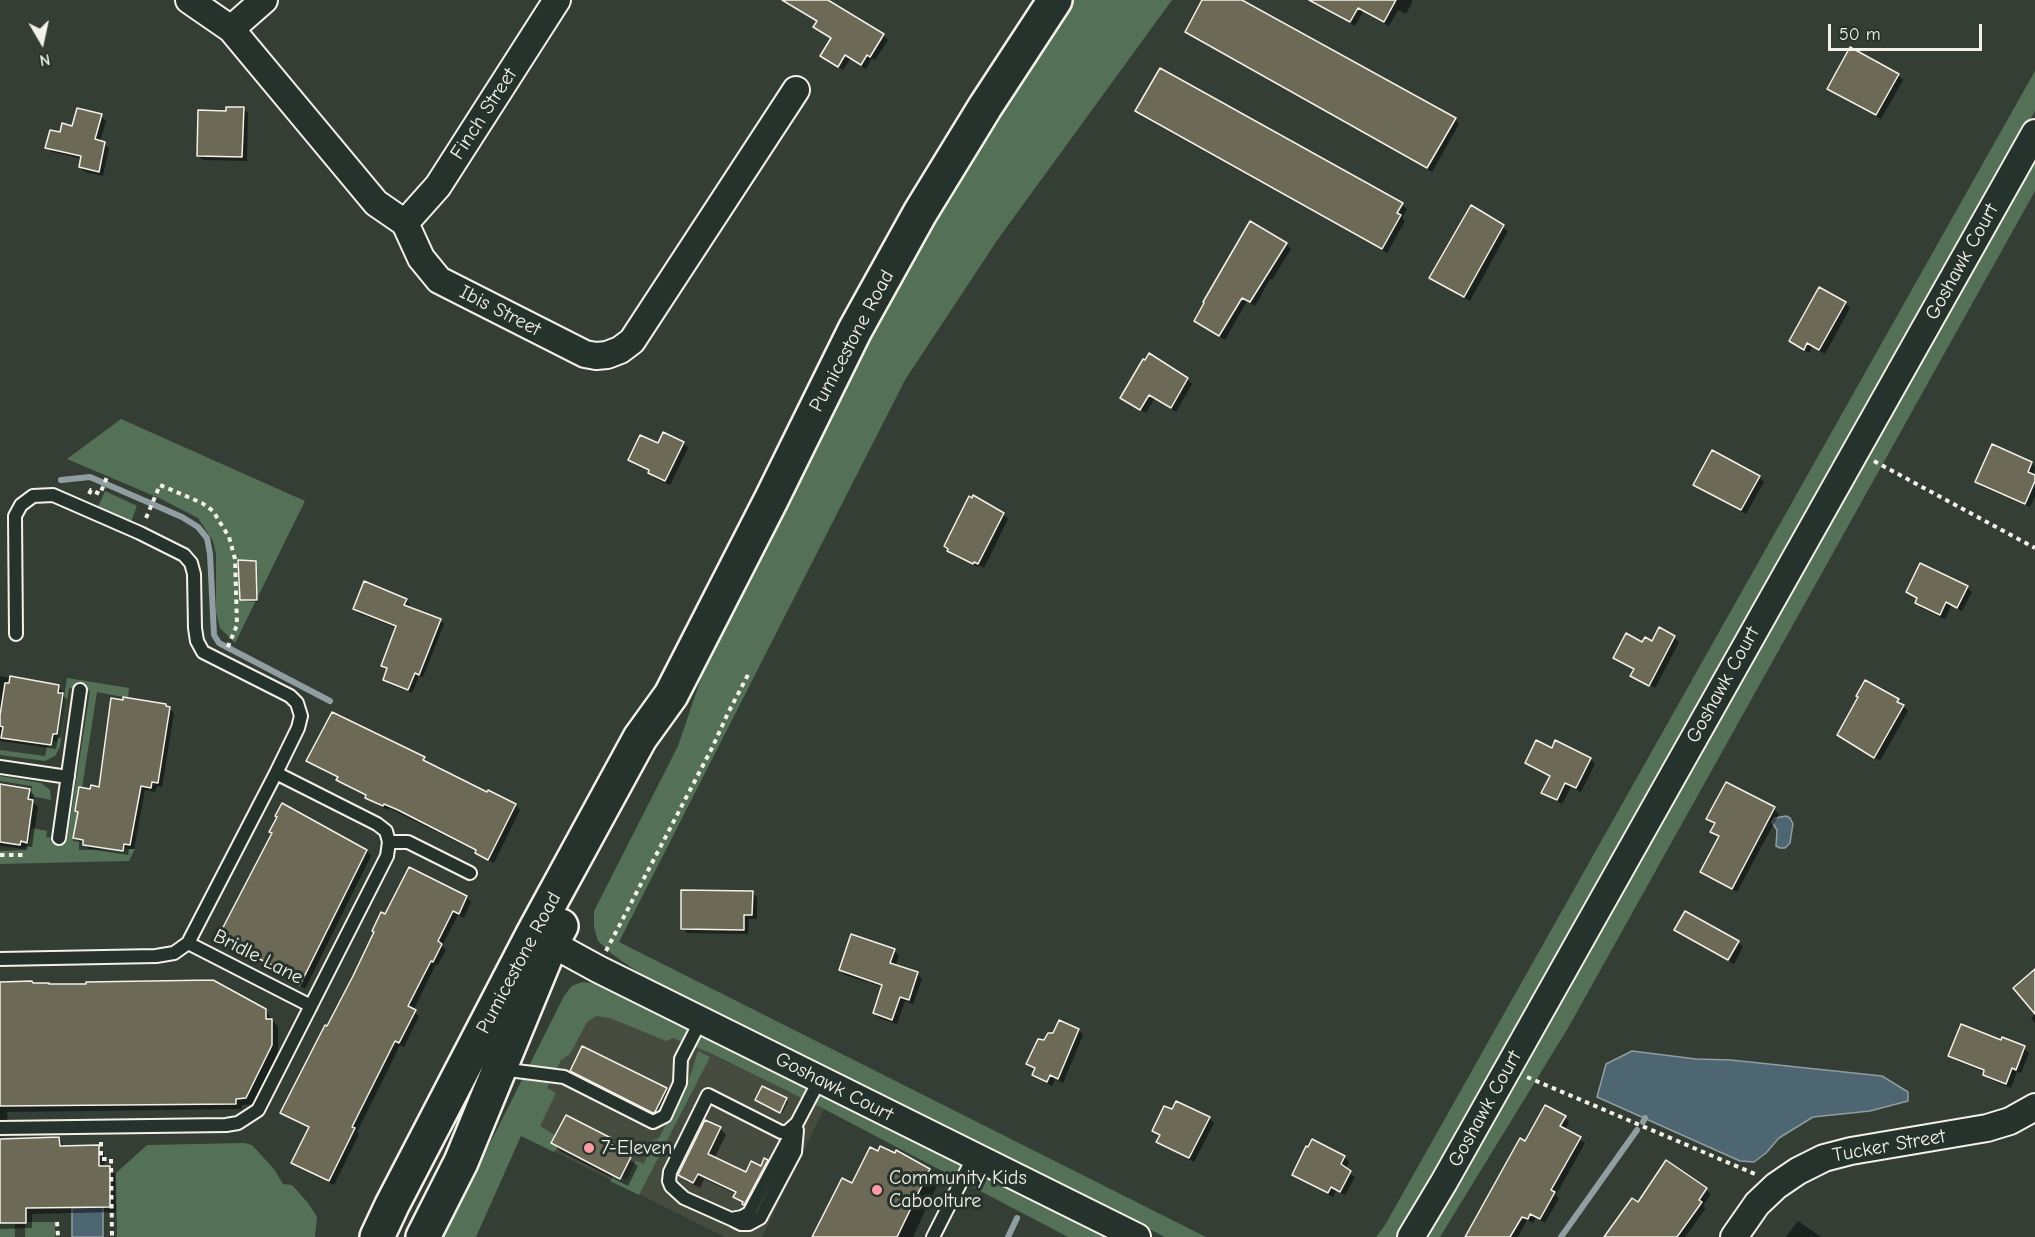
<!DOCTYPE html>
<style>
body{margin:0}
#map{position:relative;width:2035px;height:1237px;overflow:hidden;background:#343e35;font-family:"Comic Neue",sans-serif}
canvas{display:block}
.north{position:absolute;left:12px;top:12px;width:60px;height:60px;-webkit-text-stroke:4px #26332d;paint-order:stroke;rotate:171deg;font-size:16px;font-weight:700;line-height:24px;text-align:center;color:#f4f1e8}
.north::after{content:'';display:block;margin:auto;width:21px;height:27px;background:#f4f1e8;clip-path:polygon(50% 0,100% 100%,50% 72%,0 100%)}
.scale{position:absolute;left:1828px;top:24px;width:154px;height:27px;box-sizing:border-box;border:3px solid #f4f1e8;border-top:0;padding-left:8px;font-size:18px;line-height:21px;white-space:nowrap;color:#f4f1e8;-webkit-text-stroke:4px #26332d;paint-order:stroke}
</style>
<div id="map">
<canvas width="2035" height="1237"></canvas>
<div class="north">N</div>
<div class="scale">50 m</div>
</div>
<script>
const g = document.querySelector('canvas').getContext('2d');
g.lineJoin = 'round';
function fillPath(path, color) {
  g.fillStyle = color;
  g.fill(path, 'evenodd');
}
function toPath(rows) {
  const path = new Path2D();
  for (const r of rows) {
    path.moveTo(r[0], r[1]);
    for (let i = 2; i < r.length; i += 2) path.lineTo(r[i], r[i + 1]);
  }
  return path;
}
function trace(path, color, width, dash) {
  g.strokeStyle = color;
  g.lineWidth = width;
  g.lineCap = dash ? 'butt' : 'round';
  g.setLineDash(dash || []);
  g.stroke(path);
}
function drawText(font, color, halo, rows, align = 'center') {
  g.font = font + ' "Comic Neue",sans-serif';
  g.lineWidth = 6;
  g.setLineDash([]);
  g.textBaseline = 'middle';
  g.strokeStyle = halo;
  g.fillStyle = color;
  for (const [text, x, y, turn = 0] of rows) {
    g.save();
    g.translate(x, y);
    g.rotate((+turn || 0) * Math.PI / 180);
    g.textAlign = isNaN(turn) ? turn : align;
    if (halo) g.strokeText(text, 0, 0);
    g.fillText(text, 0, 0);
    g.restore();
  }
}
fillPath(toPath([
 [586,1012,636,1021,711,1054,824,1109,762,1237,725,1237,521,1135]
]), '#454b3f');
fillPath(toPath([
 [1072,0,1172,0,998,239,905,380,619,942,1206,1237,1165,1237,642,975,612,954,598,941,594,927,594,911,678,746,716,634,913,249],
 [2035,71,2035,111,1411,1219,1397,1237,1376,1237,1385,1225],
 [2035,149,2035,191,1568,1028,1440,1237,1425,1237],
 [121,419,305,501,235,643,220,628,216,612,216,554,213,541,198,518,159,498,67,459],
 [105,491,137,506,131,522,98,507],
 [67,678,129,688,128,698,97,692,82,788,75,811,78,812,73,841,79,842,79,850,112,849,123,851,124,849,135,849,129,861,0,864,0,851,27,850,32,828,47,831,46,837,67,840,90,691,69,688,60,747,55,756,45,761,0,755,0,750,45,756,47,747,52,746,53,741,57,742],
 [0,776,41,783,50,790,51,800,31,796,32,786,0,781],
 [582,982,598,984,1117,1237,1068,1237,824,1109,712,1054,673,1038,666,1041,610,1018,596,1016,587,1022,570,1054,561,1060,547,1088,556,1093,540,1126,555,1135,551,1143,558,1147,554,1152,521,1136,476,1237,443,1237,564,996,572,986],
 [698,1051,710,1057,639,1195,610,1181,614,1176,627,1179,636,1161,644,1164,652,1141,659,1138,690,1077],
 [244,1143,252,1145,274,1169,283,1184,292,1185,308,1203,317,1217,315,1237,117,1237,116,1173,147,1145],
 [25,1222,55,1222,55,1237,25,1237],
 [0,1223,15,1223,15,1237,0,1237]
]), '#547158');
const water = toPath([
 [1786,816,1790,818,1793,824,1791,836,1790,843,1785,848,1780,848,1776,846,1777,830,1772,822,1775,818,1786,816],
 [1632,1051,1696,1059,1731,1060,1882,1076,1908,1092,1908,1101,1870,1111,1813,1117,1779,1138,1766,1153,1754,1162,1740,1161,1597,1097,1606,1064,1632,1051],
 [103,1207,103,1237,72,1237,72,1208,103,1207]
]);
fillPath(water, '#4e6672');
trace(water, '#909ea1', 1.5);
fillPath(toPath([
 [794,0,823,0,883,35,888,40,875,60,872,58,866,69,850,59,843,70,822,56,832,39,815,27,818,22,791,4],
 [1204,0,1239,0,1455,119,1459,124,1432,172,1192,37,1187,32],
 [1329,0,1412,0,1412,3,1406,14,1398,10,1389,26,1363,12,1355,26,1330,12,1325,8],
 [1850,49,1898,75,1903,80,1881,119,1833,93,1829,89],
 [1161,70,1402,205,1407,209,1402,218,1405,221,1387,253,1141,116,1137,111],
 [243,109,248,113,247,161,203,160,198,156,228,112],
 [101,116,106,121,100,142,109,148,103,176,85,172,81,167,82,159,52,152,47,147,61,134],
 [1471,207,1508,231,1470,301,1436,282,1431,278],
 [1286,244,1291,249,1272,280,1270,279,1255,306,1247,301,1225,340,1196,321],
 [1845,303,1850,308,1825,354,1812,347,1809,353,1791,341],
 [1187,379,1192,384,1176,412,1154,399,1146,413,1121,397],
 [683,443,688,448,670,485,654,478,650,472,635,464,630,460,659,445],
 [2031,463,2035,467,2033,475,2035,476,2035,496,2030,507,1982,487,1977,482],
 [1759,477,1764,482,1746,514,1700,489,1695,484],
 [974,497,998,509,1008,519,984,568,979,565,978,567,954,556,949,551],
 [255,562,257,564,258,602,243,601,241,599],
 [1967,587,1972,592,1962,611,1951,606,1945,619,1921,608,1917,603,1918,600,1907,592],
 [406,600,410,604,408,608,440,620,444,624,423,677,419,676,412,693,389,684,385,680,388,670,383,666,397,628,358,613,354,609],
 [1674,637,1679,642,1655,688,1636,677,1636,679,1632,676,1635,671,1615,658,1643,644],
 [0,676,58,687,63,692,63,695,67,700,61,738,58,738,56,749,0,741],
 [1898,700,1908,711,1880,761,1844,739],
 [165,705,174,713,162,787,157,786,155,792,145,790,134,849,129,849,128,855,89,849,75,837,79,813,77,811,91,790,100,788],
 [332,714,424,759,429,763,487,794,488,792,515,805,520,810,494,863,482,857,477,852,389,808,388,810,372,802,367,797,343,784,339,779,313,765,308,761],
 [1552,750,1590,759,1595,764,1581,792,1571,787,1562,804,1548,797,1543,792,1551,777,1532,768,1527,763],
 [1727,784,1774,809,1779,814,1737,892,1707,876,1702,871,1720,838,1712,831,1716,825,1708,818],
 [0,786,29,790,34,795,33,802,38,807,32,847,26,846,25,849,0,846],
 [367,851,371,856,305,989,293,982,288,978,289,976,224,941,220,937],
 [410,869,467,897,471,902,464,918,458,915,442,946,446,950,438,965,436,964,413,1011,419,1016,404,1047,400,1045,357,1132,359,1134,334,1185,297,1167,293,1162,310,1129,287,1117,282,1113,328,1028],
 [752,892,757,897,757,919,749,919,748,934,687,933,682,928],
 [1676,930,1738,942,1743,947,1734,964,1681,935],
 [894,951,899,955,895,967,917,974,922,979,913,1004,905,1001,897,1024,879,1018,874,1013,883,987,845,975,840,970],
 [32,981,35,984,265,1010,278,1027,278,1052,253,1104,242,1105,242,1109,7,1112,8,1126,0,1131,0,982],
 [2035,1014,2035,1023,2031,1018],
 [1060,1022,1079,1030,1083,1035,1063,1083,1055,1079,1052,1086,1039,1079,1034,1074,1036,1070,1028,1064,1054,1035],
 [2003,1039,2024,1048,2029,1053,2021,1073,2017,1072,2011,1088,1989,1079,1984,1074,1985,1072,1955,1060,1950,1056,2002,1042],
 [573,1072,666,1089,668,1091,656,1114],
 [786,1100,788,1102,782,1113,759,1102],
 [566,1117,610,1140,618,1147,617,1150,638,1166,628,1186,560,1151,553,1143],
 [1209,1118,1214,1123,1194,1162,1163,1146,1158,1142,1161,1136,1154,1130],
 [1565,1118,1569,1122,1565,1130,1585,1143,1556,1195,1559,1198,1545,1223,1536,1218,1533,1223,1527,1220,1518,1237,1470,1237,1526,1143],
 [720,1128,726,1135,714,1159,747,1174,761,1168,767,1161,773,1168,750,1210,735,1196,736,1194,704,1179,700,1188,686,1181,680,1175],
 [0,1137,5,1140,59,1139,65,1147,98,1147,104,1153,105,1167,109,1167,115,1174,116,1212,32,1214,32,1228,0,1229],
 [1313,1141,1345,1157,1349,1162,1345,1170,1355,1177,1345,1195,1336,1191,1333,1197,1298,1179,1293,1174],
 [1667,1162,1711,1194,1703,1206,1706,1208,1685,1237,1611,1237,1638,1204],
 [929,1171,939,1181,913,1237,814,1237,853,1185],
 [1798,1221,1821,1237,1786,1237]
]), '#0007');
trace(toPath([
 [61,480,90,477,182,517,198,527,207,538,210,554,214,635,219,643,330,701],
 [1643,1122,1645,1118],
 [1008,1237,1017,1218],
 [1561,1237,1637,1130]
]), '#909ea1', 6);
const building = toPath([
 [782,0,828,0,884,34,870,57,867,55,861,65,845,55,838,67,820,56,831,38,813,27,817,21,782,0],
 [1202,0,1242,0,1456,118,1427,168,1185,32,1202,0],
 [1309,0,1396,0,1384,22,1358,8,1350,22,1309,0],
 [1850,47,1899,74,1876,115,1827,89,1850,47],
 [1160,68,1403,203,1397,213,1401,215,1382,249,1135,111,1160,68],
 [226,107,244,107,242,157,197,156,198,110,226,111,226,107],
 [77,108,102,114,95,139,105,142,99,172,79,167,81,156,45,148,50,130,60,132,62,123,72,126,77,108],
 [1471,205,1504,225,1464,297,1429,278,1471,205],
 [1250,221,1287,243,1250,302,1242,298,1219,336,1194,321,1204,303,1203,302,1250,221],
 [1819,287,1846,302,1819,350,1807,343,1804,350,1789,341,1819,287],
 [1149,353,1188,378,1171,408,1149,395,1140,410,1120,398,1143,359,1145,360,1149,353],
 [663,432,684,442,665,481,648,473,649,470,628,460,640,435,658,443,663,432],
 [1992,444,2032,462,2028,472,2035,475,2035,481,2025,504,1975,482,1992,444],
 [1712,450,1760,476,1741,510,1693,485,1712,450],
 [973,495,1004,513,978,564,974,562,973,564,947,551,948,549,944,546,969,496,972,498,973,495],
 [238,560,256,561,257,600,240,600,238,560],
 [1920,563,1968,586,1957,608,1946,602,1940,615,1915,603,1917,598,1906,592,1920,563],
 [364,581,407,599,404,605,441,619,419,675,415,673,408,690,383,680,387,668,381,666,396,626,353,609,364,581],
 [1659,627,1675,636,1649,686,1630,676,1634,669,1613,658,1626,633,1642,642,1645,637,1652,641,1659,627],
 [10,676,59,685,58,693,63,693,57,734,53,734,51,745,1,738,3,727,0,726,0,715,5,683,9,683,10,676],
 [1865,680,1899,699,1897,702,1904,705,1874,758,1837,735,1858,697,1856,696,1865,680],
 [123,697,166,704,166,706,170,707,158,783,152,782,151,788,141,786,130,845,124,844,123,851,83,845,83,840,73,838,78,812,75,811,79,787,90,789,91,785,99,787,111,698,123,700,123,697],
 [332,712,425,757,423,760,487,792,488,790,516,804,488,860,475,853,476,850,398,810,384,804,383,806,365,798,366,795,336,780,338,777,306,761,332,712],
 [1536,740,1552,748,1555,740,1591,758,1576,788,1565,783,1557,800,1541,793,1550,776,1525,763,1536,740],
 [1726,782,1775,807,1732,889,1700,872,1719,836,1710,832,1715,823,1706,819,1726,782],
 [0,784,30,789,28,799,33,800,27,843,21,841,20,845,0,842,0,784],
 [282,803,367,850,300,985,286,978,288,974,218,937,272,833,269,832,277,817,275,816,282,803],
 [409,867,467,896,459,914,453,911,438,941,442,944,433,962,431,961,408,1006,416,1010,399,1043,395,1041,352,1127,355,1128,329,1181,291,1163,309,1127,280,1113,325,1025,327,1026,353,976,374,932,372,931,381,912,385,914,409,867],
 [681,890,753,891,752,915,744,915,744,930,681,929,681,890],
 [1685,911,1739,941,1728,960,1674,930,1685,911],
 [851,934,895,949,890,963,918,972,909,1000,900,997,892,1020,873,1013,882,985,839,970,851,934],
 [2035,969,2035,1014,2013,988,2035,969],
 [213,980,266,1009,266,1019,272,1019,272,1045,246,1098,236,1099,236,1104,0,1106,0,982,32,981,33,983,49,983,49,984,86,984,86,982,213,980],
 [1059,1020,1079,1029,1058,1079,1050,1075,1047,1082,1032,1075,1035,1068,1026,1064,1038,1039,1044,1040,1048,1033,1053,1033,1059,1020],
 [1961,1024,2001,1040,2002,1037,2025,1046,2016,1070,2012,1068,2006,1084,1983,1075,1984,1070,1948,1056,1961,1024],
 [582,1046,667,1088,655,1112,653,1113,570,1071,582,1046],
 [762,1086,787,1098,780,1113,755,1100,762,1086],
 [1176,1101,1210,1117,1189,1158,1156,1142,1160,1135,1152,1131,1164,1106,1172,1109,1176,1101],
 [1545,1105,1566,1116,1560,1126,1581,1137,1551,1190,1555,1192,1540,1219,1530,1214,1528,1219,1522,1217,1510,1237,1465,1237,1520,1138,1525,1141,1545,1105],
 [566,1115,611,1138,609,1143,631,1157,620,1179,551,1143,566,1115],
 [705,1120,721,1127,708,1154,746,1172,751,1161,761,1166,764,1158,768,1160,744,1205,742,1204,743,1202,733,1197,736,1192,698,1174,693,1183,678,1175,705,1120],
 [59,1137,60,1146,99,1145,99,1166,110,1166,110,1207,26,1208,26,1223,0,1223,0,1139,59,1137],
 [1312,1139,1345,1156,1341,1164,1351,1171,1340,1192,1331,1187,1328,1193,1292,1175,1306,1146,1308,1147,1312,1139],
 [880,1146,895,1153,896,1150,930,1169,897,1237,812,1237,842,1178,852,1183,870,1147,878,1151,880,1146],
 [1666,1160,1707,1188,1699,1200,1702,1202,1677,1237,1604,1237,1632,1198,1638,1202,1666,1160]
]);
fillPath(building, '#6c6a56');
trace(building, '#f4f1e8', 1.5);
const service = toPath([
 [0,767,68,777],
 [59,838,80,690],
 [389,842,408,842,470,873],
 [188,943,311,1006],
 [0,959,156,956,174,953,188,943,276,773,298,728,301,716,297,703,290,696,203,652,197,641,195,628,194,574,191,563,184,555,140,533,53,495,33,496,21,505,15,516,16,634],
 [501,1069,564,1077,653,1122,665,1116,680,1083,681,1059,701,1020],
 [797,1123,749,1213,742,1217,731,1219,684,1198,671,1186,669,1181,670,1172,708,1095,781,1132,787,1132,797,1123,820,1079],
 [0,1128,226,1125,238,1123,258,1110,387,856,389,842,386,831,377,824,276,773],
 [733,1220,741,1224,749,1224,760,1218,795,1152,797,1130],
 [933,1237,974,1156]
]);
const minor = toPath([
 [189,0,231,29,376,203,405,223,421,258,439,280,585,354,596,356,607,355,620,350,632,341,796,90],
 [231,29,264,0],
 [405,223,438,186,557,0],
 [536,935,598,969,1137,1237],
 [1411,1237,1444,1182,2035,133],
 [1734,1237,1757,1204,1776,1186,1798,1171,1824,1158,1851,1151,1987,1128,2010,1121,2035,1107]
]);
const secondary = toPath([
 [377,1237,392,1205,533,934,640,738,671,695,771,500,855,330,920,213,985,107,1055,0],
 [423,1237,461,1162,551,944,561,926]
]);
trace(service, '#f4f1e8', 16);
trace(minor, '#f4f1e8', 30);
trace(secondary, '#f4f1e8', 38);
trace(toPath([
 [1874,461,2035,548],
 [89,494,91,490,100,494,107,477],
 [146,518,160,485,202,503,213,511,229,537,235,559,237,625,227,649],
 [0,855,25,855],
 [606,951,712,748,728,713,750,671],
 [1527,1077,1755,1174],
 [101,1142,101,1159,111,1159,112,1237],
 [57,1222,58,1237]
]), '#f4f1e8', 4, [4.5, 4.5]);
trace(service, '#26332d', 12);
trace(minor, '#26332d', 26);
trace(secondary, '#26332d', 33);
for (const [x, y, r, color] of [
 [589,1148,6,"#ff9aa2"],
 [877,1190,6,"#ff9aa2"]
]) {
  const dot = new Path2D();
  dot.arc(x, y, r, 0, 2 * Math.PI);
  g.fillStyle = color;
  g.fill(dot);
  trace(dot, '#26332d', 2);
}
drawText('20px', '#f4f1e8', '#26332d', [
 ["Finch Street",484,114,-57],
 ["Goshawk Court",1962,262,-61],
 ["Ibis Street",500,311,27],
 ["Pumicestone Road",852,341,-62],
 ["Goshawk Court",1723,685,-61],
 ["Bridle Lane",258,957,27],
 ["Pumicestone Road",519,963,-62],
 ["Goshawk Court",834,1087,27],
 ["Goshawk Court",1485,1109,-61],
 ["Tucker Street",1889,1146,-10]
]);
drawText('20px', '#f4f1e8', '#26332d', [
 ["7-Eleven",601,1148],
 ["Community Kids",889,1178],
 ["Caboolture",889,1201]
], 'left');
</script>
